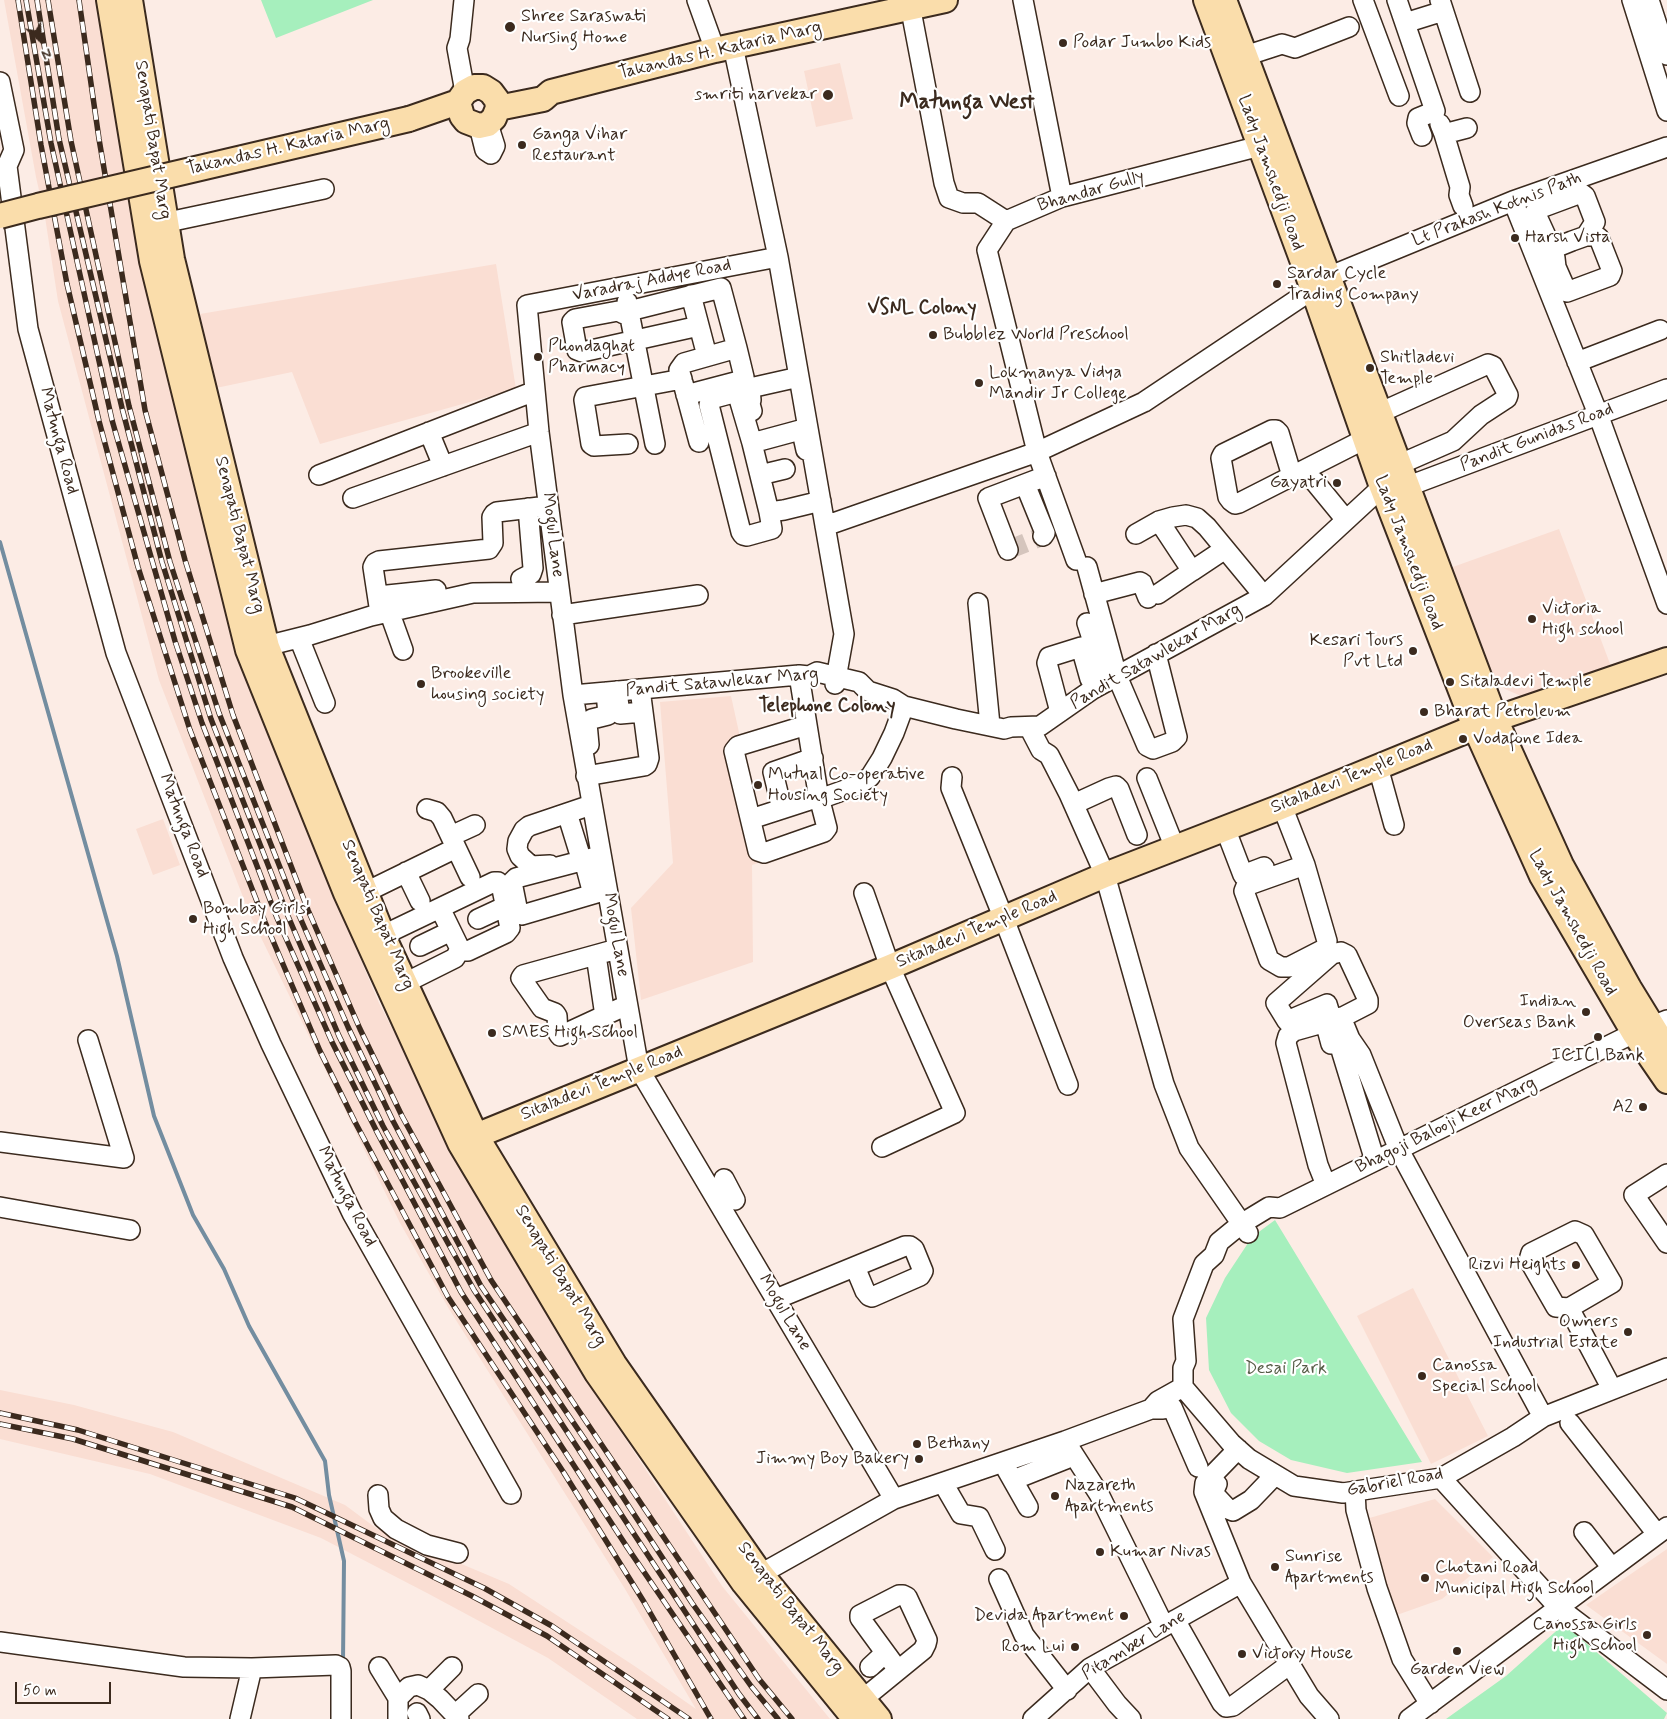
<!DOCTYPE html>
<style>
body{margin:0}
#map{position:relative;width:1667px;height:1719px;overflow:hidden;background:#fcece5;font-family:Mynerve,sans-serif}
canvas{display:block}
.north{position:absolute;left:15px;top:15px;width:50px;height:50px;-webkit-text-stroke:4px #fff;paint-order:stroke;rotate:155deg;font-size:14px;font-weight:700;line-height:20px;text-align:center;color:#3b2a1e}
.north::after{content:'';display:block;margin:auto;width:18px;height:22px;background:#3b2a1e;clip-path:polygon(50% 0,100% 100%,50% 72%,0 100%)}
.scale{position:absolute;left:15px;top:1682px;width:96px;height:22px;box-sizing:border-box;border:2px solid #3b2a1e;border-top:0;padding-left:6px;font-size:15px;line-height:18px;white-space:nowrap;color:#3b2a1e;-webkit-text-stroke:4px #fff;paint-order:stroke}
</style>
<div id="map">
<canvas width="1667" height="1719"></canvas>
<div class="north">N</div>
<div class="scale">50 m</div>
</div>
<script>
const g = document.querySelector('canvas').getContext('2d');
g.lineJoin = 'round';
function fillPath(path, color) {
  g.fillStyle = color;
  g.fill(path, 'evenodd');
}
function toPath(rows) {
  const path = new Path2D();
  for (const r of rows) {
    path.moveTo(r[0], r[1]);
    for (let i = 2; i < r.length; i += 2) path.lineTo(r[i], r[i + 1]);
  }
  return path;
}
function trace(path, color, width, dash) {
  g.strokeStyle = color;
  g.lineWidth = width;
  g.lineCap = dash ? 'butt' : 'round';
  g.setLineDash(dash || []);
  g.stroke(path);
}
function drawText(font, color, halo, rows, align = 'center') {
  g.font = font + ' Mynerve,sans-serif';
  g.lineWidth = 4.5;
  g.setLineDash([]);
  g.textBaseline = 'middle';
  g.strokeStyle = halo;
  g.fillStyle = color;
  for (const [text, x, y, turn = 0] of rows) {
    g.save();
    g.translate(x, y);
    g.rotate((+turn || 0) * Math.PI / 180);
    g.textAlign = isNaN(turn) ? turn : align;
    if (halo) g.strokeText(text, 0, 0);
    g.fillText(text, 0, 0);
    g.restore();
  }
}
fillPath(toPath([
 [4,0,98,0,162,352,239,636,313,846,379,1003,479,1196,560,1339,722,1586,830,1719,637,1719,548,1658,427,1593,321,1538,150,1474,0,1439,0,1390,74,1405,173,1432,345,1505,376,1528,509,1584,636,1667,696,1709,625,1589,449,1309,400,1223,250,915,159,680,58,301,45,217,36,177],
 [840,63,853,119,816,127,804,71],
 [496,264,516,389,320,444,292,372,216,388,200,314],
 [1559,529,1612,669,1541,695,1521,696,1505,689,1492,676,1450,568],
 [731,696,767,860,752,865,753,962,641,1000,631,908,673,863,660,702],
 [163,819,180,865,153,875,136,829],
 [1413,1288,1488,1436,1431,1464,1357,1316],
 [1435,1499,1493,1557,1442,1599,1394,1616,1366,1519],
 [1667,1549,1667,1664,1586,1605]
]), '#faded3');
fillPath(toPath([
 [261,0,373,0,276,38],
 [1275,1220,1422,1462,1347,1473,1291,1460,1259,1441,1231,1413,1209,1370,1206,1318,1225,1278,1252,1237],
 [1564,1624,1667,1713,1664,1719,1446,1719,1506,1676]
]), '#a6efbd');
trace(toPath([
 [0,542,117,956,154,1116,193,1215,224,1269,249,1326,325,1461,329,1495,344,1561,343,1662]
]), '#738da0', 4);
trace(toPath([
 [1008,550,1043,536]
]), '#d5c5bd', 19, [19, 9]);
const minor = toPath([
 [464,0,460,39,457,48,465,92],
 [697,0,715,50],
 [909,0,944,183,949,198,963,203,978,203,1006,221],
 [1023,0,1062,197],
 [1363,0,1399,96],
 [1397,0,1435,111,1418,118,1417,123,1422,136],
 [1440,0,1470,92],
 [1632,0,1667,111],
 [1649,0,1667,55],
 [1405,23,1437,13],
 [733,46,778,257,844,634,835,684],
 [1245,56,1282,44,1295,48,1349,27],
 [0,82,14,150,7,166,0,171],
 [1440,124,1444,134,1467,128],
 [479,126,485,150,491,154,495,146,488,124],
 [1444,134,1460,187,1459,195,1463,206],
 [1260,146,1062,197,1006,221,987,250,1037,452,1144,402,1313,289],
 [7,166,28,329,116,653,233,958,271,1044,352,1213,511,1494],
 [1513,201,1598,414,1667,604],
 [154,225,324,189],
 [1535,255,1552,249,1572,241,1586,236,1595,222,1585,196,1581,193,1538,209,1535,212,1552,249,1555,258,1556,267,1567,292,1610,276,1612,271,1599,238,1596,236,1586,236],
 [778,257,527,305,539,432,573,695,639,1069,894,1499],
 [1328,277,1513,201,1667,147],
 [691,295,707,356],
 [627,302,655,444],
 [630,315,624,314,618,311,575,319,572,322,577,350,582,352,699,326],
 [1577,362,1660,330],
 [683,383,699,442],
 [686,395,743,380,744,377,737,348],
 [752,411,750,404,751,400,750,388,799,377],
 [1379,413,1488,364,1493,366,1508,395,1507,398,1481,415,1453,441,1398,465],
 [429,432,443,466],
 [752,443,737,392,711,399,709,405,741,532,743,535,747,536,772,529,769,512],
 [628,444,594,446,591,444,584,400,585,397,682,379,679,370,684,363,737,348,721,288,629,311],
 [806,450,802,432,800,430,752,443,769,512,784,510,821,501],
 [319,475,535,391],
 [760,475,785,469],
 [1292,476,1279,433,1276,430,1272,430,1223,454,1221,458,1228,497,1231,501,1235,504,1239,503,1365,439],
 [1314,481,1346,520],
 [1025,484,1045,533,1043,536],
 [1406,487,1667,389],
 [353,498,539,432],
 [1159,521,1192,571,1225,549],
 [825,526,1037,452,1076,560],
 [1136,534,1159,521,1173,517,1186,515,1197,518,1207,527,1264,596],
 [1008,550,988,498,1046,476],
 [1087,567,1117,676,1147,746,1153,749,1172,742,1177,737,1156,654],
 [521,579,531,574,533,568,528,508],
 [1094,594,1140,582,1142,583,1148,598],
 [1158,594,1192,571],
 [378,596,436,590],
 [978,603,990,725],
 [389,611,403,650],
 [380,613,373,567,375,563,379,561,489,549,493,543,492,517,494,514,497,512,548,506],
 [562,615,698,595],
 [1087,623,1106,682],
 [299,638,325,703],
 [254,649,310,635,371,616,473,593,559,592],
 [799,675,807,725,818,793,827,828,824,832,764,853,758,851,734,751,738,746,807,725],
 [617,691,620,714,643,712],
 [573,695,799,675,809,676,817,672,859,682,868,691,893,699,904,706,956,719,1004,729,1011,727,1040,726,1093,689,1264,596,1382,487],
 [1060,712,1047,663,1049,657,1081,647,1090,679],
 [1029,727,1041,750,1049,755,1069,794,1105,875,1164,1084,1189,1148,1248,1233],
 [589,745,587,723,592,719,608,715,606,692],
 [1378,767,1394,825],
 [586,776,644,766,647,764,649,758,640,689],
 [952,777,951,788,1004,919,1068,1085],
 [1147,778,1175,848],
 [828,796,856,786,870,777,882,758,894,733,904,706],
 [1074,804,1109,788,1116,786,1119,789,1137,835],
 [1282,806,1305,865,1327,941,1326,948,1289,967,1281,967,1269,960,1244,891,1246,886,1305,865],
 [427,809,437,812,442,818,470,877],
 [782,809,773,772,813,758],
 [567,813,580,855],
 [751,819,819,797],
 [1225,828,1243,875,1264,867],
 [451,836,475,825],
 [600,856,516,878,512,882,518,912,522,915,607,890],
 [584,860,593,894],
 [550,865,531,866,520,856,517,849,518,841,524,830,529,826,591,805],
 [406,872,420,901],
 [366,892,456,848],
 [864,893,890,967,955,1113,882,1147],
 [478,919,506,906],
 [371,941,494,882,498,882,502,889,510,928,506,933,468,951,462,951,460,949,440,908],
 [420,946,451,931],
 [617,949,523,975,521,978,542,1008,555,1013,557,1016,558,1033,560,1036,627,1005],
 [596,955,605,1016],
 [405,983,455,958,460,949],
 [1341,1017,1350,1039,1361,1055,1399,1150,1543,1417],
 [1333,1022,1368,1004,1368,1000,1347,955,1341,952,1332,954,1276,1003,1287,1021,1327,1004,1375,1161],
 [0,1142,124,1158,88,1040],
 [1667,1174,1634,1195,1667,1243],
 [724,1179,735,1200],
 [1326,1185,1318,1165,1286,1043,1288,1036,1294,1031,1319,1024,1324,1025,1327,1029,1331,1044],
 [0,1207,130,1230],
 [776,1299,905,1246,910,1246,914,1249,923,1271,920,1276,872,1297,869,1296,865,1291,855,1267],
 [1569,1308,1612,1283,1584,1235,1575,1231,1531,1253,1529,1260,1556,1307,1569,1308,1612,1389],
 [1183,1387,1231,1443,1249,1459,1294,1486,1343,1493,1441,1478,1513,1437,1543,1417,1667,1368],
 [1172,1407,1198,1467],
 [1151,1409,1158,1401,1183,1387,1183,1368,1186,1361,1183,1319,1204,1264,1214,1255,1219,1242,1241,1224,1269,1207,1280,1208,1634,1033,1667,1020],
 [1570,1423,1657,1534],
 [1065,1441,1099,1494,1164,1626],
 [1238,1449,1205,1483,1204,1492,1241,1583,1309,1696,1329,1719],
 [1007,1470,1028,1507],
 [1441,1478,1559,1608,1667,1690],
 [1013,1480,1066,1459],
 [943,1483,961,1514,979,1517,995,1550],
 [1217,1484,1213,1493,1228,1509,1233,1511,1251,1500,1275,1475],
 [1355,1491,1356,1510,1377,1588,1402,1659,1430,1704],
 [378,1495,379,1509,383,1518,396,1529,427,1545,458,1553],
 [1584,1532,1612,1568],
 [999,1579,1024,1635,1067,1690],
 [750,1580,894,1499,1065,1441,1151,1409,1163,1409],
 [1175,1620,1222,1703,1226,1707,1233,1706,1290,1664],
 [0,1642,184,1667,252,1668,336,1665,340,1667,341,1671,341,1719],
 [379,1667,398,1698],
 [870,1667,885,1653],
 [1090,1668,1117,1704,1131,1719],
 [429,1690,452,1667],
 [863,1699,923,1650,926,1644,927,1640,907,1597,903,1595,899,1595,860,1615,860,1618,898,1670],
 [417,1713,420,1719],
 [455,1715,478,1694],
 [240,1719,252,1668],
 [398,1719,398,1698,409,1687,418,1685,429,1690,440,1699,459,1719],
 [1033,1719,1090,1668,1241,1583],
 [1409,1719,1667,1527]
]);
const major = toPath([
 [109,0,152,261,248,650,346,893,460,1143,597,1373,744,1583,855,1719],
 [130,0,172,259,267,647,383,936,476,1136,614,1364,760,1573,879,1719],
 [1206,0,1313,289,1382,487,1475,727,1542,876,1634,1033,1667,1081],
 [1224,0,1495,719,1561,865,1629,988,1667,1050],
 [498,108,543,99,551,92,715,50,945,0],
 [409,119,458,102,465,92,474,87,483,87,491,92,497,100,498,108,494,118,488,124,479,126,466,121,462,116,458,102],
 [461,1142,890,967,1105,875,1278,808,1495,719,1667,660]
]);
trace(minor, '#3b2a1e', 22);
trace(major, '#3b2a1e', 28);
trace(minor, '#fff', 19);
trace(major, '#faddab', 24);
const rail = toPath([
 [18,0,41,145,67,284,99,421,138,567,190,730,265,922,320,1051,355,1122,448,1297,564,1473,644,1602,711,1719],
 [26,0,51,143,112,420,175,641,202,723,277,918,332,1042,377,1132,461,1292,627,1547,744,1719],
 [37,0,59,139,122,408,162,562,211,719,288,916,339,1036,383,1126,474,1290,739,1694,758,1719],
 [48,0,71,141,129,406,170,562,219,713,298,913,348,1027,393,1121,481,1286,596,1456,692,1603,751,1686,778,1719],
 [79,0,99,139,145,410,185,560,233,715,308,910,360,1029,402,1116,491,1280,759,1679,792,1719],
 [0,1413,78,1430,295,1498,484,1588,552,1626,689,1719],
 [0,1424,73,1439,292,1507,472,1596,547,1636,668,1719]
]);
trace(rail, '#3b2a1e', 5.5);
trace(rail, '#fff', 4, [11]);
const majorBridge = toPath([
 [0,216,38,206,409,119]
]);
trace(majorBridge, '#3b2a1e', 28, []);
trace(majorBridge, '#faddab', 24);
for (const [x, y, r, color] of [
 [510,27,6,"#3b2a1e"],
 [1063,43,5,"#3b2a1e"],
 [828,95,6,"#3b2a1e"],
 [522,145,5,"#3b2a1e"],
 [1515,238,5,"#3b2a1e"],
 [1277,284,5,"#3b2a1e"],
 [933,335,5,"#3b2a1e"],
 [538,357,5,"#3b2a1e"],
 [1370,368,5,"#3b2a1e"],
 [979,383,5,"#3b2a1e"],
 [1337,483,5,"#3b2a1e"],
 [1532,619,5,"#3b2a1e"],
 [1413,651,5,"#3b2a1e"],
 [1450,682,5,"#3b2a1e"],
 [421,684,5,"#3b2a1e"],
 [1424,712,5,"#3b2a1e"],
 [1463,739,5,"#3b2a1e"],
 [758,785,5,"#3b2a1e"],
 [193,919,5,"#3b2a1e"],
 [1586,1012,5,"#3b2a1e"],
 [492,1033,5,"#3b2a1e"],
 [1598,1037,5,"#3b2a1e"],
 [1643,1107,5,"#3b2a1e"],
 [1576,1265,5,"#3b2a1e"],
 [1628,1332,5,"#3b2a1e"],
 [1422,1376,5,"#3b2a1e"],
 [917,1444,5,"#3b2a1e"],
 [919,1459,5,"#3b2a1e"],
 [1055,1496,5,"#3b2a1e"],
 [1100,1552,5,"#3b2a1e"],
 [1275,1567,5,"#3b2a1e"],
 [1425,1578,5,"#3b2a1e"],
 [1124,1616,5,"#3b2a1e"],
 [1647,1635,5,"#3b2a1e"],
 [1075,1647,5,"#3b2a1e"],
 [1457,1651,5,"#3b2a1e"],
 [1242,1654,5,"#3b2a1e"]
]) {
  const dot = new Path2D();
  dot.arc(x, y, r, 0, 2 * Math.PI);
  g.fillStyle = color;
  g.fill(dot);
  trace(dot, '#fff', 2);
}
drawText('18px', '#3b2a1e', '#fff', [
 ["Shree Saraswati",521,17],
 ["Nursing Home",521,38],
 ["Podar Jumbo Kids",1073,43],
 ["smriti narvekar",817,95,"right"],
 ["Ganga Vihar",532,135],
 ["Restaurant",532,156],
 ["Harsh Vista",1525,238],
 ["Sardar Cycle",1287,274],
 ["Trading Company",1287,295],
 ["Bubblez World Preschool",943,335],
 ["Phondaghat",548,347],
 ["Pharmacy",548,368],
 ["Shitladevi",1380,358],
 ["Temple",1380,379],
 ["Lokmanya Vidya",989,373],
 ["Mandir Jr College",989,394],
 ["Gayatri",1327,483,"right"],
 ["Victoria",1542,609],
 ["High school",1542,630],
 ["Kesari Tours",1403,641,"right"],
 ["Pvt Ltd",1403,662,"right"],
 ["Brookeville",431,674],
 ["housing society",431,695],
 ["Sitaladevi Temple",1460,682],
 ["Bharat Petroleum",1434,712],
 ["Vodafone Idea",1473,739],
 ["Mutual Co-operative",768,775],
 ["Housing Society",768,796],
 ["Bombay Girls'",203,909],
 ["High School",203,930],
 ["Indian",1576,1002,"right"],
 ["Overseas Bank",1576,1023,"right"],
 ["SMES High School",502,1033],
 ["ICICI Bank",1598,1056,"center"],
 ["A2",1633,1107,"right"],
 ["Rizvi Heights",1566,1265,"right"],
 ["Owners",1618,1322,"right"],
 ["Industrial Estate",1618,1343,"right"],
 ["Canossa",1432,1366],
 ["Special School",1432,1387],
 ["Bethany",927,1444],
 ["Jimmy Boy Bakery",909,1459,"right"],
 ["Nazareth",1065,1486],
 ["Apartments",1065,1507],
 ["Kumar Nivas",1110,1552],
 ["Sunrise",1285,1557],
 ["Apartments",1285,1578],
 ["Chotani Road",1435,1568],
 ["Municipal High School",1435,1589],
 ["Devida Apartment",1114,1616,"right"],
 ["Canossa Girls",1637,1625,"right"],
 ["High School",1637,1646,"right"],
 ["Rom Lui",1065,1647,"right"],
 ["Victory House",1252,1654],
 ["Garden View",1457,1670,"center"]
], 'left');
drawText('18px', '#3b2a1e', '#fff', [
 ["Takandas H. Kataria Marg",720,51,-13],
 ["Senapati Bapat Marg",152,140,81],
 ["Takandas H. Kataria Marg",288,147,-13],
 ["Lady Jamshedji Road",1270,173,70],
 ["Bhandar Gully",1091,192,-16],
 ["Lt Prakash Kotnis Path",1497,210,-21],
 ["Varadraj Addye Road",652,281,-11],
 ["Pandit Gunidas Road",1537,438,-21],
 ["Matunga Road",58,441,75],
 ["Senapati Bapat Marg",239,535,76],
 ["Mogul Lane",552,535,83],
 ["Lady Jamshedji Road",1408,553,69],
 ["Pandit Satawlekar Marg",1156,657,-30],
 ["Pandit Satawlekar Marg",722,683,-5],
 ["Sitaladevi Temple Road",1352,777,-22],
 ["Matunga Road",183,826,69],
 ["Senapati Bapat Marg",377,915,67],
 ["Lady Jamshedji Road",1572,923,61],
 ["Sitaladevi Temple Road",977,930,-23],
 ["Mogul Lane",615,935,80],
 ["Sitaladevi Temple Road",602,1084,-22],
 ["Bhagoji Balooji Keer Marg",1446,1126,-26],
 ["Matunga Road",346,1197,63],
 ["Senapati Bapat Marg",560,1276,59],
 ["Mogul Lane",784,1313,59],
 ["Gabriel Road",1395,1483,-10],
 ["Senapati Bapat Marg",790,1608,52],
 ["Pitamber Lane",1134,1646,-31]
]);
drawText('18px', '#565b46', '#fff', [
 ["Desai Park",1286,1369]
]);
drawText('bold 19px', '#3b2a1e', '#fff', [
 ["VSNL Colony",922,309],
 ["Telephone Colony",827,707]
]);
drawText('bold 22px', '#3b2a1e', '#fff', [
 ["Matunga West",967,103]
]);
</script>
